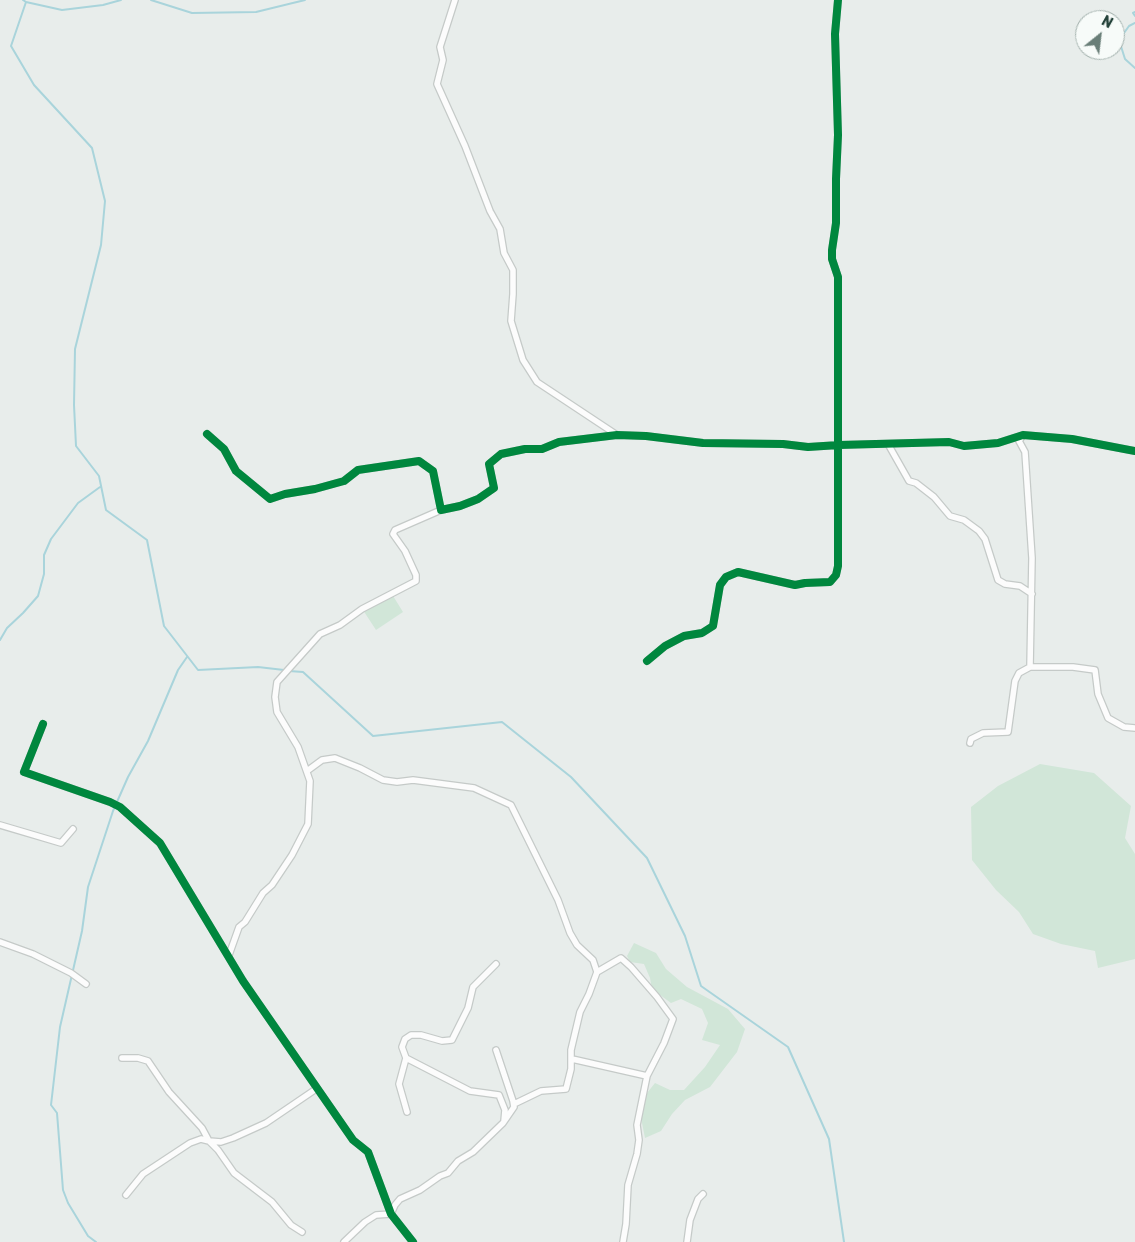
<!DOCTYPE html>
<style>
body{margin:0}
#map{position:relative;width:1135px;height:1242px;overflow:hidden;background:#e8edeb;font-family:Rubik,sans-serif}
canvas{display:block}
.north{position:absolute;left:1075px;top:10px;width:50px;height:50px;box-sizing:border-box;background:#f7fbf9;border:1px solid #a3b1ad;border-radius:50%;rotate:29deg;font-size:14px;font-weight:700;line-height:20px;text-align:center;color:#24423a}
.north::after{content:'';display:block;margin:auto;width:18px;height:22px;background:#697e78;clip-path:polygon(50% 0,100% 100%,50% 72%,0 100%)}
</style>
<div id="map">
<canvas width="1135" height="1242"></canvas>
<div class="north">N</div>
</div>
<script>
const g = document.querySelector('canvas').getContext('2d');
g.lineJoin = 'round';
function fillPath(path, color) {
  g.fillStyle = color;
  g.fill(path, 'evenodd');
}
function toPath(rows) {
  const path = new Path2D();
  for (const r of rows) {
    path.moveTo(r[0], r[1]);
    for (let i = 2; i < r.length; i += 2) path.lineTo(r[i], r[i + 1]);
  }
  return path;
}
function trace(path, color, width, dash) {
  g.strokeStyle = color;
  g.lineWidth = width;
  g.lineCap = dash ? 'butt' : 'round';
  g.setLineDash(dash || []);
  g.stroke(path);
}
fillPath(toPath([
 [390,591,403,612,376,630,361,607],
 [1040,764,1094,773,1131,806,1125,838,1135,854,1135,959,1098,968,1095,951,1061,944,1033,934,1019,912,996,890,972,860,971,807,998,786],
 [634,943,656,953,666,969,687,987,728,1009,745,1029,737,1052,710,1087,685,1100,672,1114,661,1131,645,1138,641,1118,647,1093,655,1083,670,1090,684,1090,705,1067,720,1045,702,1040,708,1023,702,1009,681,999,671,1003,652,989,650,978,644,964,630,962,627,956]
]), '#d1e6d8');
trace(toPath([
 [23,0,26,2,62,10,103,5,121,0],
 [151,0,192,13,256,12,305,0],
 [26,2,11,46,34,85,92,148,105,201,101,245,75,349,74,405,76,446,99,476,106,510,147,540,164,626,198,670,258,667,284,670],
 [1135,12,1133,13,1135,16],
 [1135,23,1129,26,1119,40,1125,59,1135,68],
 [0,640,7,628,23,613,38,596,44,574,44,555,51,539,78,503,100,487],
 [289,671,303,672,373,736,502,722,571,777,647,858,685,936,701,986,788,1047,829,1139,844,1242],
 [96,1242,88,1236,68,1203,63,1190,57,1113,51,1105,60,1027,82,931,88,887,113,811,128,777,148,741,178,670,187,657]
]), '#a9d4db', 2);
const minor = toPath([
 [455,0,440,47,443,60,437,84,465,146,490,211,500,229,504,253,513,270,513,294,511,321,523,360,537,382,617,435],
 [207,434,224,449,236,471,270,499,285,494,315,489,344,481,358,470,419,461,433,471,441,510,460,506,478,499,494,488,489,464,501,454,525,449,542,449,559,442,617,435,646,436,703,443,783,444,808,447,839,445,949,442,964,446,998,443,1023,435,1072,439,1135,451],
 [888,444,909,481,916,483,934,497,950,516,964,520,979,531,985,539,998,580,1005,584,1020,586,1032,594],
 [647,661,665,646,684,636,702,633,713,626,720,585,726,577,738,572,795,585,805,583,830,582,836,575,838,566,838,277,832,259,832,250,836,223,836,179,838,135,835,34,838,0],
 [1030,667,1073,667,1095,670,1098,694,1108,718,1124,727,1135,728],
 [43,724,24,772,110,802,120,807,160,843,243,981,353,1140,368,1152,391,1214,413,1242],
 [970,743,971,739,983,733,1008,732,1015,681,1019,673,1030,667,1032,558,1025,452,1019,441,1023,435],
 [307,771,322,760,335,758,360,768,383,780,397,782,413,780,474,788,511,805,558,900,570,933,577,945,593,960,597,972,589,994,580,1012,571,1050,571,1069,566,1089,541,1091,514,1104],
 [0,825,61,843,73,829],
 [0,942,33,954,71,973,86,984],
 [229,955,239,927,245,922,263,893,272,885,292,855,308,824,310,781,298,747,277,712,275,697,277,682,320,634,340,625,362,609,416,581,416,575,405,551,393,534,395,530,441,510],
 [597,972,621,958,631,967,657,997,673,1019,664,1043,647,1076,637,1125,639,1140,637,1154,628,1185,626,1224,623,1242],
 [122,1058,138,1058,148,1061,169,1092,202,1128,209,1141,218,1150,234,1173,272,1202,291,1225,302,1232],
 [406,1058,470,1091,499,1095,505,1110,504,1121],
 [572,1059,647,1076],
 [407,1112,399,1084,406,1058,402,1047,405,1039,411,1035,421,1035,442,1041,452,1040,468,1008,473,987,496,964],
 [126,1195,143,1174,190,1143,201,1139,209,1141,221,1142,233,1138,266,1123,316,1089],
 [344,1242,365,1222,376,1215,391,1214,395,1205,400,1199,420,1190,440,1176,448,1173,458,1161,473,1152,503,1123,514,1107,513,1101,496,1050],
 [687,1242,690,1220,698,1199,703,1194]
]);
trace(minor, '#c5cac8', 8);
trace(minor, '#fcfcfc', 5.5);
trace(toPath([
 [207,434,224,449,236,471,270,499,285,494,315,489,344,481,358,470,419,461,433,471,441,510,460,506,478,499,494,488,489,464,501,454,525,449,542,449,559,442,617,435,646,436,703,443,783,444,808,447,839,445,949,442,964,446,998,443,1023,435,1072,439,1135,451],
 [647,661,665,646,684,636,702,633,713,626,720,585,726,577,738,572,795,585,805,583,830,582,836,575,838,566,838,277,832,259,832,250,836,223,836,179,838,135,835,34,838,0],
 [43,724,24,772,110,802,120,807,160,843,243,981,353,1140,368,1152,391,1214,413,1242]
]), '#00873e', 8);
</script>
